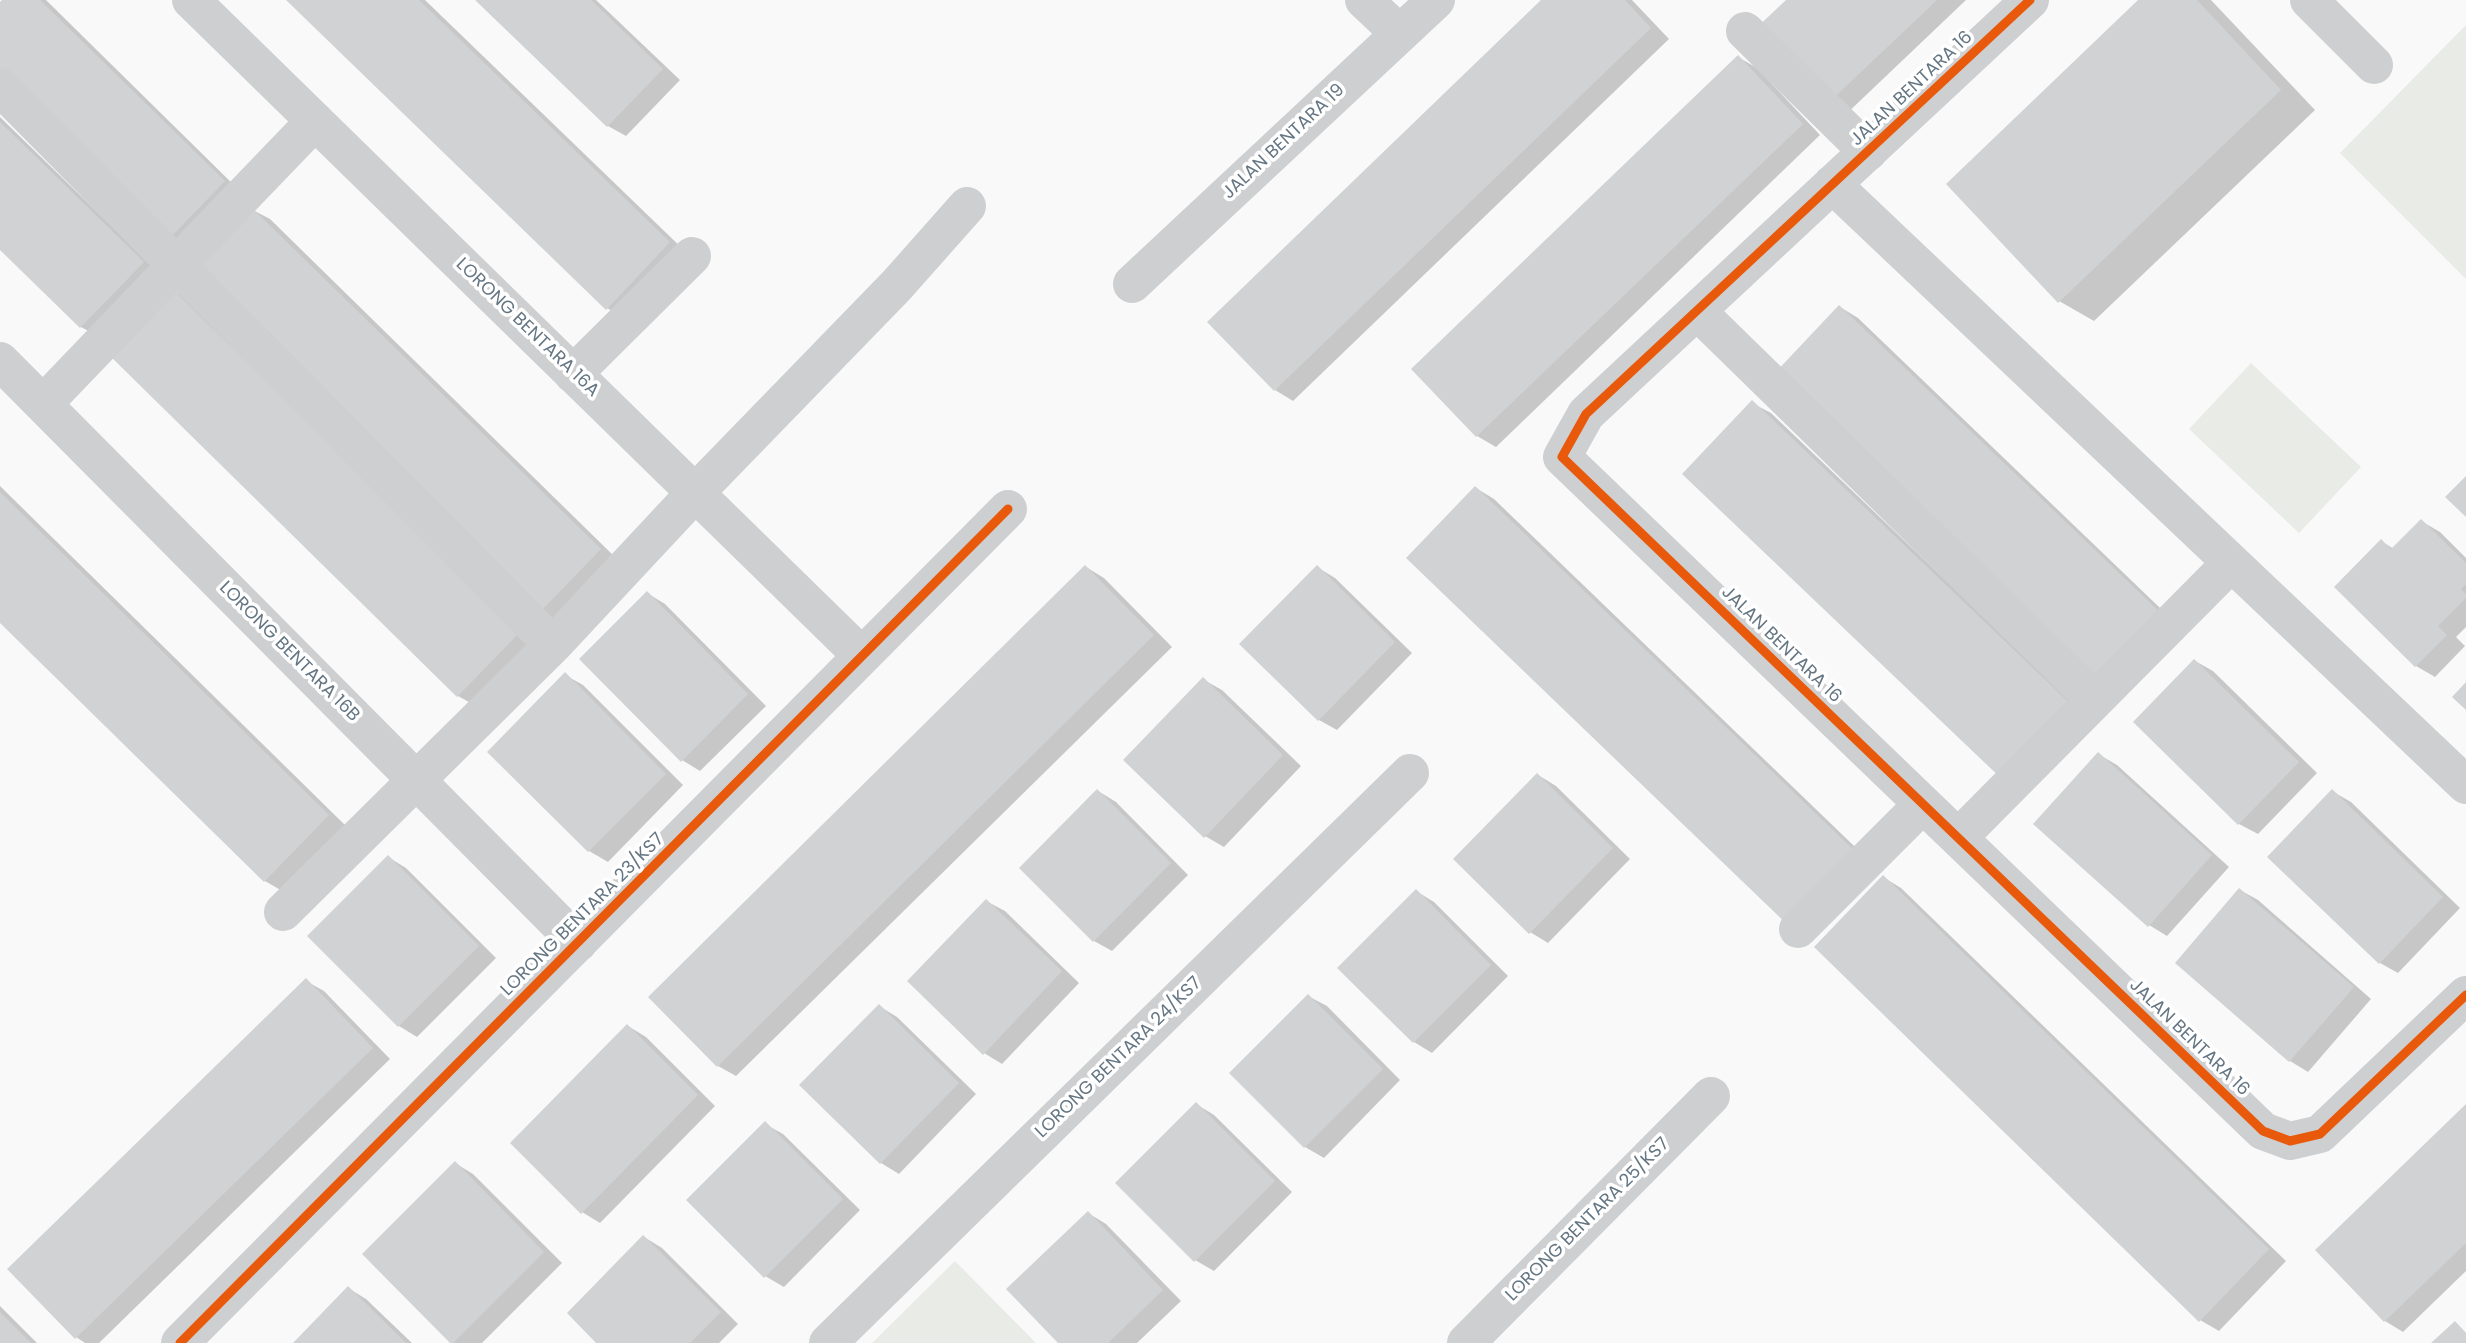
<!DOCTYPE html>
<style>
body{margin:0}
canvas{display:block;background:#f9f9f9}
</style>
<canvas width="2466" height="1343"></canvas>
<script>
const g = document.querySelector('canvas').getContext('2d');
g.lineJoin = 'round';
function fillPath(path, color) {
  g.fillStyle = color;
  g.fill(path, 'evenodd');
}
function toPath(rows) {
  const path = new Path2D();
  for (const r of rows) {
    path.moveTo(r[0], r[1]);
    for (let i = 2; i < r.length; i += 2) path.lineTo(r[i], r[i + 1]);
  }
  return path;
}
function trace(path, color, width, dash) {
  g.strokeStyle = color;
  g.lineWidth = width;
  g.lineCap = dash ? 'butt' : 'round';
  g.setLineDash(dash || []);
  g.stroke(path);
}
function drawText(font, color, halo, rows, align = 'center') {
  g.font = font + ' Poppins,sans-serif';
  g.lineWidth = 7;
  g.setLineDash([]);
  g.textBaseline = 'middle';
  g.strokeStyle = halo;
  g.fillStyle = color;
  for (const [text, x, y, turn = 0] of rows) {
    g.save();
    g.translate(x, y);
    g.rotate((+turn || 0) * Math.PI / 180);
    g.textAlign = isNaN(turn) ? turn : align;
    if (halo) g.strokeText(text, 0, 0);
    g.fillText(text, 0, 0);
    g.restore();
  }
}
fillPath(toPath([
 [2466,25,2466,279,2340,153],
 [2251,363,2361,467,2299,533,2189,429],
 [955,1261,1036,1343,872,1343]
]), '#e8ebe6');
fillPath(toPath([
 [5,0,46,0,242,193,182,254,0,5],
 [288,0,425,0,687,253,625,319,607,308],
 [478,0,596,0,680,80,626,136,608,126],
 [1544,0,1632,0,1669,39,1293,401,1275,390],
 [1788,0,1966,0,1842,118],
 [2141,0,2211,0,2315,110,2094,321,2059,301],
 [1738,57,1757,68,1820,135,1496,447,1477,436,1414,369],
 [0,117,161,274,99,337,81,327,0,248],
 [251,209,270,219,618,560,557,623,539,612],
 [170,289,188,299,538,643,476,706,458,696],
 [1840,307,1858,318,2183,630,2119,697],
 [1752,403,1771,413,2093,721,2007,782],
 [0,486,347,827,284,892,265,881,0,620],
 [1476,488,1494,499,1879,870,1813,940],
 [2421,521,2440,532,2466,558,2466,627,2456,637,2465,646,2435,677,2416,666,2336,587,2381,541,2394,549],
 [1086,567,1104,578,1172,647,736,1076,718,1066],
 [1317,567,1335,578,1412,653,1337,730,1319,720],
 [647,593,665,604,766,706,700,771,682,760],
 [2195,661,2213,671,2317,773,2258,834,2239,824],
 [565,675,583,685,683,785,608,862,589,851,489,752],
 [1204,680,1222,690,1301,766,1224,847,1205,836],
 [2098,754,2117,765,2229,867,2167,936,2149,925],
 [1538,775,1556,786,1630,859,1548,943,1530,932],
 [1098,791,1116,802,1188,875,1112,951,1094,941],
 [2332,791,2351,802,2460,908,2398,973,2380,963],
 [388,857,406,868,496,958,417,1037,399,1026],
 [1883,877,1901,888,2286,1261,2219,1331,2200,1320],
 [2240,890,2258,900,2371,999,2308,1072,2290,1061,2178,963],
 [1416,891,1434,902,1508,976,1432,1053,1414,1042],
 [986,901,1005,911,1079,983,1002,1064,984,1053],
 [306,981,324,991,390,1059,99,1343,85,1343,76,1337],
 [1308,996,1327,1006,1400,1080,1324,1158,1305,1147,1231,1073],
 [879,1006,897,1017,976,1094,899,1174,881,1163],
 [628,1026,646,1037,715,1106,600,1223,582,1212],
 [1196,1104,1214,1115,1292,1192,1214,1271,1195,1260],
 [2466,1107,2466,1271,2403,1332,2385,1321],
 [765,1124,783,1134,860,1210,784,1287,765,1276],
 [455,1163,473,1174,562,1263,482,1343,453,1343],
 [1088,1213,1106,1224,1181,1301,1137,1343,1060,1343],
 [644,1237,662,1248,738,1324,719,1343,599,1343],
 [348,1288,366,1299,412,1343,295,1343],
 [0,1306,37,1343,0,1343]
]), '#0003');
fillPath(toPath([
 [2,0,40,0,225,181,163,245,0,85,0,2],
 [286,0,419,0,670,242,606,310],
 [475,0,591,0,663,69,607,127],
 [1541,0,1625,0,1651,28,1274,391,1207,322],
 [1786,0,1937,0,1822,109,1751,33],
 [2138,0,2197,0,2281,90,2058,303,1946,184],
 [1738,55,1803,124,1476,437,1411,369],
 [0,122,144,262,80,328,0,250],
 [251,207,601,549,538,614,188,272],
 [170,287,520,632,457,697,106,352],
 [1839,305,2166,618,2099,688,1773,375],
 [1752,400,2076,709,2006,783,1682,474],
 [2466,476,2466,517,2445,497],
 [1475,486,1862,858,1793,930,1406,558],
 [0,492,329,815,264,882,0,623],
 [2421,519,2466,563,2466,584,2461,589,2466,594,2466,598,2438,626,2447,635,2415,667,2334,587,2381,539,2391,549],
 [1085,565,1154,635,717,1067,648,997],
 [1317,565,1395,642,1318,721,1239,644],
 [647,591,748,694,681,762,579,659],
 [2194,659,2299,762,2238,825,2133,722],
 [565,672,666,774,588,852,487,752],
 [1203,677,1283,755,1204,838,1123,760],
 [2466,682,2466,710,2452,697],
 [2098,752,2212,855,2148,927,2033,824],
 [1537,773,1613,848,1529,934,1453,859],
 [1097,789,1171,863,1093,942,1019,868],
 [2332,789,2443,897,2379,964,2267,857],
 [388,855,479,946,398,1027,307,936],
 [1883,875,2269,1249,2199,1322,1814,947],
 [2239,888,2354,987,2289,1062,2175,963],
 [1416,889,1491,965,1413,1043,1337,968],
 [986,899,1062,971,983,1055,907,981],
 [306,978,373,1048,75,1339,7,1269],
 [1308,994,1383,1069,1304,1148,1229,1073],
 [879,1004,959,1083,880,1164,799,1085],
 [627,1024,698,1095,581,1214,510,1143],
 [1196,1102,1275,1181,1194,1262,1115,1183],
 [2466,1104,2466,1243,2384,1322,2315,1250],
 [765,1121,843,1199,764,1278,686,1200],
 [455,1161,544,1252,453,1343,450,1343,362,1254],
 [1088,1211,1163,1290,1108,1343,1058,1343,1006,1289],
 [643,1235,721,1312,690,1343,596,1343,567,1313],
 [348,1286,406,1343,293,1343],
 [0,1312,31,1343,0,1343],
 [2455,1321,2466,1333,2466,1343,2431,1343]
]), '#d0d2d3');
trace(toPath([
 [191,0,862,656],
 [1364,0,1400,34],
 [2030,0,1586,414,1562,457,2263,1131,2290,1141,2320,1134,2466,995],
 [2309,0,2374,65],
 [1745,31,1868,152],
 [0,87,553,645],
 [1832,184,2466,785],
 [1132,284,1436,0],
 [1697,311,2095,700],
 [0,361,578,943],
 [573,374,692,256],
 [43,404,315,121],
 [1958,838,2231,563],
 [283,912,553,645,695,493,897,285,967,206],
 [1798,929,1923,804],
 [180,1343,1008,509],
 [828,1343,1410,773],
 [1466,1343,1711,1096]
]), '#cecfd0', 38);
trace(toPath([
 [2030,0,1586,414,1562,457,2263,1131,2290,1141,2320,1134,2466,995],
 [180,1343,1008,509]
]), '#e8590c', 9);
drawText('18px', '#657683', '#fff', [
 ["JALAN BENTARA 16",1912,89,-43],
 ["JALAN BENTARA 19",1284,142,-43],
 ["LORONG BENTARA 16A",527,328,44],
 ["JALAN BENTARA 16",1781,645,44],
 ["LORONG BENTARA 16B",289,652,45],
 ["LORONG BENTARA 23/KS7",583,915,-45],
 ["JALAN BENTARA 16",2189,1038,44],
 ["LORONG BENTARA 24/KS7",1119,1058,-44],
 ["LORONG BENTARA 25/KS7",1588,1220,-45]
]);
</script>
